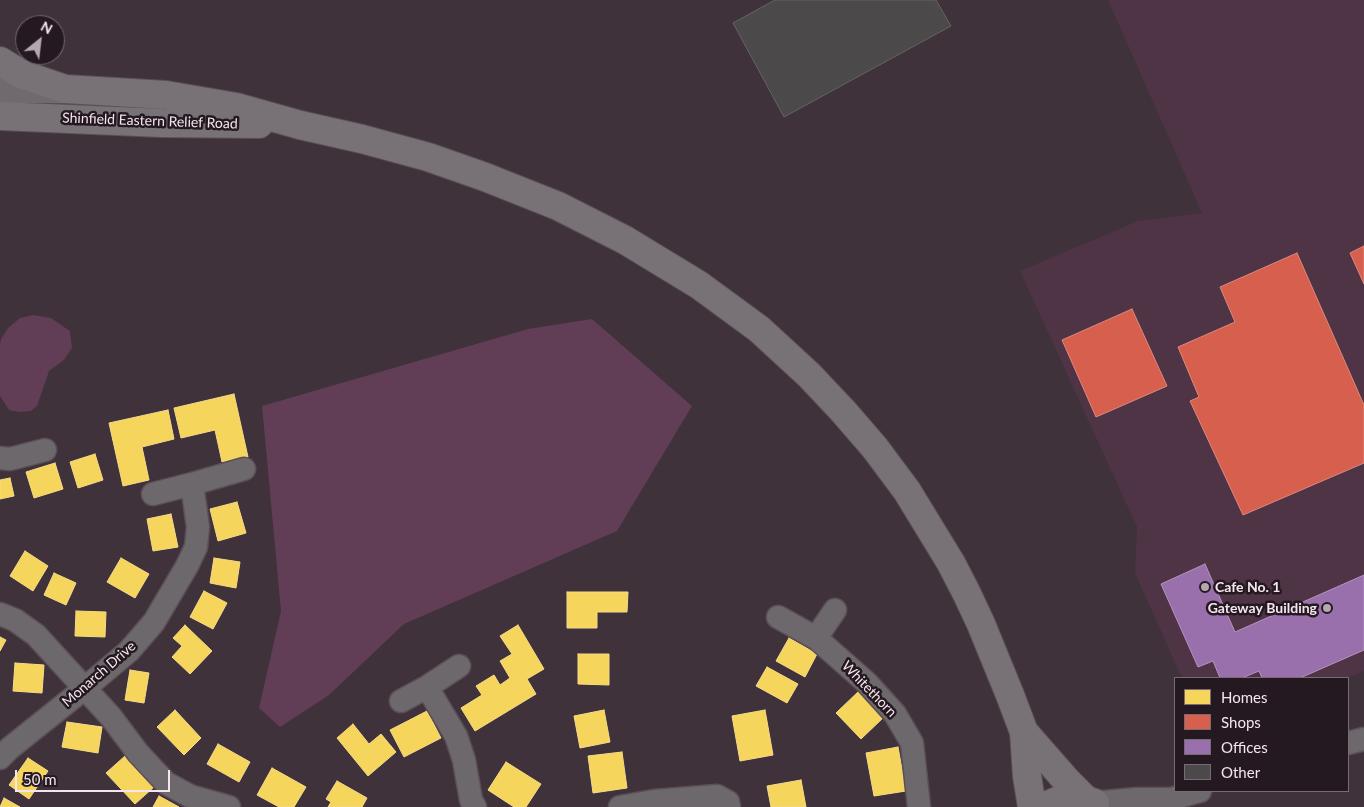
<!DOCTYPE html>
<style>
body{margin:0}
#map{position:relative;width:1364px;height:807px;overflow:hidden;background:#3f323b;font-family:Lato,sans-serif}
canvas{display:block}
.legend{position:absolute;left:1174px;top:677px;width:175px;height:115px;box-sizing:border-box;background:#241920;border:1px solid #786b73;margin:0;padding:6px 9px;list-style:none;font-size:15px;color:#f5e5ef}
.legend li{display:flex;align-items:center;gap:10px;height:25px}
.legend b{width:25px;border:1px solid #786b73}
.north{position:absolute;left:15px;top:15px;width:50px;height:50px;box-sizing:border-box;background:#241920;border:1px solid #786b73;border-radius:50%;rotate:29deg;font-size:14px;font-weight:700;line-height:20px;text-align:center;color:#f5e5ef}
.north::after{content:'';display:block;margin:auto;width:18px;height:22px;background:#b5a6b0;clip-path:polygon(50% 0,100% 100%,50% 72%,0 100%)}
.scale{position:absolute;left:15px;top:770px;width:155px;height:22px;box-sizing:border-box;border:2px solid #f5e5ef;border-top:0;padding-left:6px;font-size:15px;line-height:18px;white-space:nowrap;color:#f5e5ef;-webkit-text-stroke:4px #241920;paint-order:stroke}
</style>
<div id="map">
<canvas width="1364" height="807"></canvas>
<ul class="legend">
<li><b style="height:14px;background:#f6d55c"></b>Homes</li>
<li><b style="height:14px;background:#d6604d"></b>Shops</li>
<li><b style="height:14px;background:#9970ab"></b>Offices</li>
<li><b style="height:14px;background:#4b4949"></b>Other</li>
</ul>
<div class="north">N</div>
<div class="scale">50 m</div>
</div>
<script>
const g = document.querySelector('canvas').getContext('2d');
g.lineJoin = 'round';
function fillPath(path, color) {
  g.fillStyle = color;
  g.fill(path, 'evenodd');
}
function toPath(rows) {
  const path = new Path2D();
  for (const r of rows) {
    path.moveTo(r[0], r[1]);
    for (let i = 2; i < r.length; i += 2) path.lineTo(r[i], r[i + 1]);
  }
  return path;
}
function trace(path, color, width, dash) {
  g.strokeStyle = color;
  g.lineWidth = width;
  g.lineCap = dash ? 'butt' : 'round';
  g.setLineDash(dash || []);
  g.stroke(path);
}
function drawText(font, color, halo, rows, align = 'center') {
  g.font = font + ' Lato,sans-serif';
  g.lineWidth = 5;
  g.setLineDash([]);
  g.textBaseline = 'middle';
  g.strokeStyle = halo;
  g.fillStyle = color;
  for (const [text, x, y, turn = 0] of rows) {
    g.save();
    g.translate(x, y);
    g.rotate((+turn || 0) * Math.PI / 180);
    g.textAlign = isNaN(turn) ? turn : align;
    if (halo) g.strokeText(text, 0, 0);
    g.fillText(text, 0, 0);
    g.restore();
  }
}
fillPath(toPath([
 [1108,0,1364,0,1364,671,1348,678,1182,678,1135,573,1137,527,1020,271,1138,221,1202,213]
]), '#4f3445');
fillPath(toPath([
 [33,315,51,318,70,331,72,348,64,360,49,371,37,406,31,411,19,412,9,410,0,396,0,344,1,339,8,328,20,318],
 [592,319,692,406,617,531,404,624,329,695,280,727,259,708,281,611,262,406,528,329]
]), '#623d56');
const homes = toPath([
 [234,394,248,457,222,462,215,430,181,438,174,408,234,394],
 [168,410,174,439,142,447,149,480,123,486,109,423,168,410],
 [95,454,103,480,78,488,70,462,95,454],
 [55,463,63,489,34,498,26,472,55,463],
 [10,478,14,496,0,499,0,480,10,478],
 [237,502,246,533,218,541,210,509,237,502],
 [171,514,178,547,153,551,147,519,171,514],
 [25,551,48,566,33,591,10,576,25,551],
 [121,558,149,574,135,598,107,582,121,558],
 [214,558,240,562,236,588,210,583,214,558],
 [54,573,76,583,66,605,44,595,54,573],
 [204,591,227,603,213,629,190,617,204,591],
 [567,592,628,592,627,612,597,612,597,628,567,628,567,592],
 [76,611,106,612,105,637,75,636,76,611],
 [185,625,212,651,190,674,172,657,182,646,173,638,185,625],
 [518,625,544,669,527,679,536,694,475,731,461,708,482,695,476,686,494,675,500,685,510,678,500,661,512,654,500,636,518,625],
 [0,637,6,640,0,651,0,637],
 [789,638,817,654,805,677,776,661,789,638],
 [578,654,609,654,609,685,578,684,578,654],
 [15,663,44,665,42,693,13,691,15,663],
 [767,667,798,684,787,703,756,686,767,667],
 [130,670,149,673,144,703,125,700,130,670],
 [859,691,884,717,861,739,836,713,859,691],
 [175,710,201,738,184,755,157,727,175,710],
 [604,710,610,742,580,748,574,716,604,710],
 [765,710,773,755,740,761,732,716,765,710],
 [427,711,441,738,404,757,390,730,427,711],
 [67,722,102,727,98,753,62,747,67,722],
 [353,724,369,744,381,734,396,752,368,776,337,738,353,724],
 [218,744,250,762,239,782,207,764,218,744],
 [898,747,906,791,874,796,866,753,898,747],
 [622,752,627,788,593,793,588,756,622,752],
 [125,756,154,787,135,804,106,773,125,756],
 [28,758,48,771,29,799,9,785,28,758],
 [506,762,541,784,526,807,514,807,488,790,506,762],
 [272,768,306,787,294,807,279,807,257,795,272,768],
 [801,780,806,807,771,807,767,786,801,780],
 [337,781,367,798,362,807,328,807,331,802,326,799,337,781],
 [159,796,179,807,153,807,159,796],
 [4,798,20,807,0,807,4,798]
]);
fillPath(homes, '#f6d55c');
trace(homes, '#f6da88', 1);
const shops = toPath([
 [1364,246,1364,284,1350,253,1364,246],
 [1297,253,1364,405,1364,463,1243,515,1190,401,1199,397,1178,347,1235,322,1220,287,1297,253],
 [1132,309,1167,386,1096,417,1062,340,1132,309]
]);
fillPath(shops, '#d6604d');
trace(shops, '#df887e', 1);
const offices = toPath([
 [1205,564,1235,632,1364,575,1364,650,1300,678,1262,678,1259,671,1242,678,1220,678,1213,661,1198,667,1161,584,1205,564]
]);
fillPath(offices, '#9970ab');
trace(offices, '#b593bf', 1);
const building = toPath([
 [775,0,936,0,951,26,784,117,733,23,775,0]
]);
fillPath(building, '#4b4949');
trace(building, '#666463', 1);
const minor = toPath([
 [0,458,10,459,45,450],
 [153,494,192,484],
 [0,614,15,620,36,635,111,717,138,753,166,783,190,796,229,807],
 [778,617,816,638,867,683,895,714,912,743,919,807],
 [816,638,835,610],
 [427,687,456,736,464,760,471,800,475,807],
 [401,701,427,687,459,666],
 [1348,743,1364,739],
 [0,758,10,748,85,688,129,651,154,622,187,566,196,547,198,527,192,484,244,469],
 [1094,803,1137,799,1171,799,1200,791],
 [620,807,654,801,717,796,728,802,729,807]
]);
const secondary = toPath([
 [0,89,61,89]
]);
const primary = toPath([
 [0,61,21,74,65,89,166,95,236,107,300,125,362,139,428,157,485,177,558,206,625,240,699,285,759,329,809,375,843,411,875,448,907,491,951,563,967,594,981,624,1010,695,1024,732,1027,776,1032,807],
 [0,116,162,123,259,124],
 [1024,732,1066,780,1086,800],
 [1047,807,1050,804,1062,799,1074,797,1086,800,1095,803]
]);
trace(minor, '#5b4f57', 25);
trace(secondary, '#5b4f57', 30);
trace(primary, '#5b4f57', 30);
trace(minor, '#6d686b', 22);
trace(secondary, '#706a6e', 28);
trace(primary, '#787276', 28);
for (const [x, y, r, color] of [
 [1205,587,5,"#b5a6b0"],
 [1327,608,5,"#b5a6b0"]
]) {
  const dot = new Path2D();
  dot.arc(x, y, r, 0, 2 * Math.PI);
  g.fillStyle = color;
  g.fill(dot);
  trace(dot, '#241920', 2);
}
drawText('14px', '#f5e5ef', '#241920', [
 ["Shinfield Eastern Relief Road",150,121,2],
 ["Monarch Drive",99,674,-41],
 ["Whitethorn",869,689,46]
]);
drawText('bold 14px', '#f5e5ef', '#241920', [
 ["Cafe No. 1",1215,587],
 ["Gateway Building",1317,608,"right"]
], 'left');
</script>
